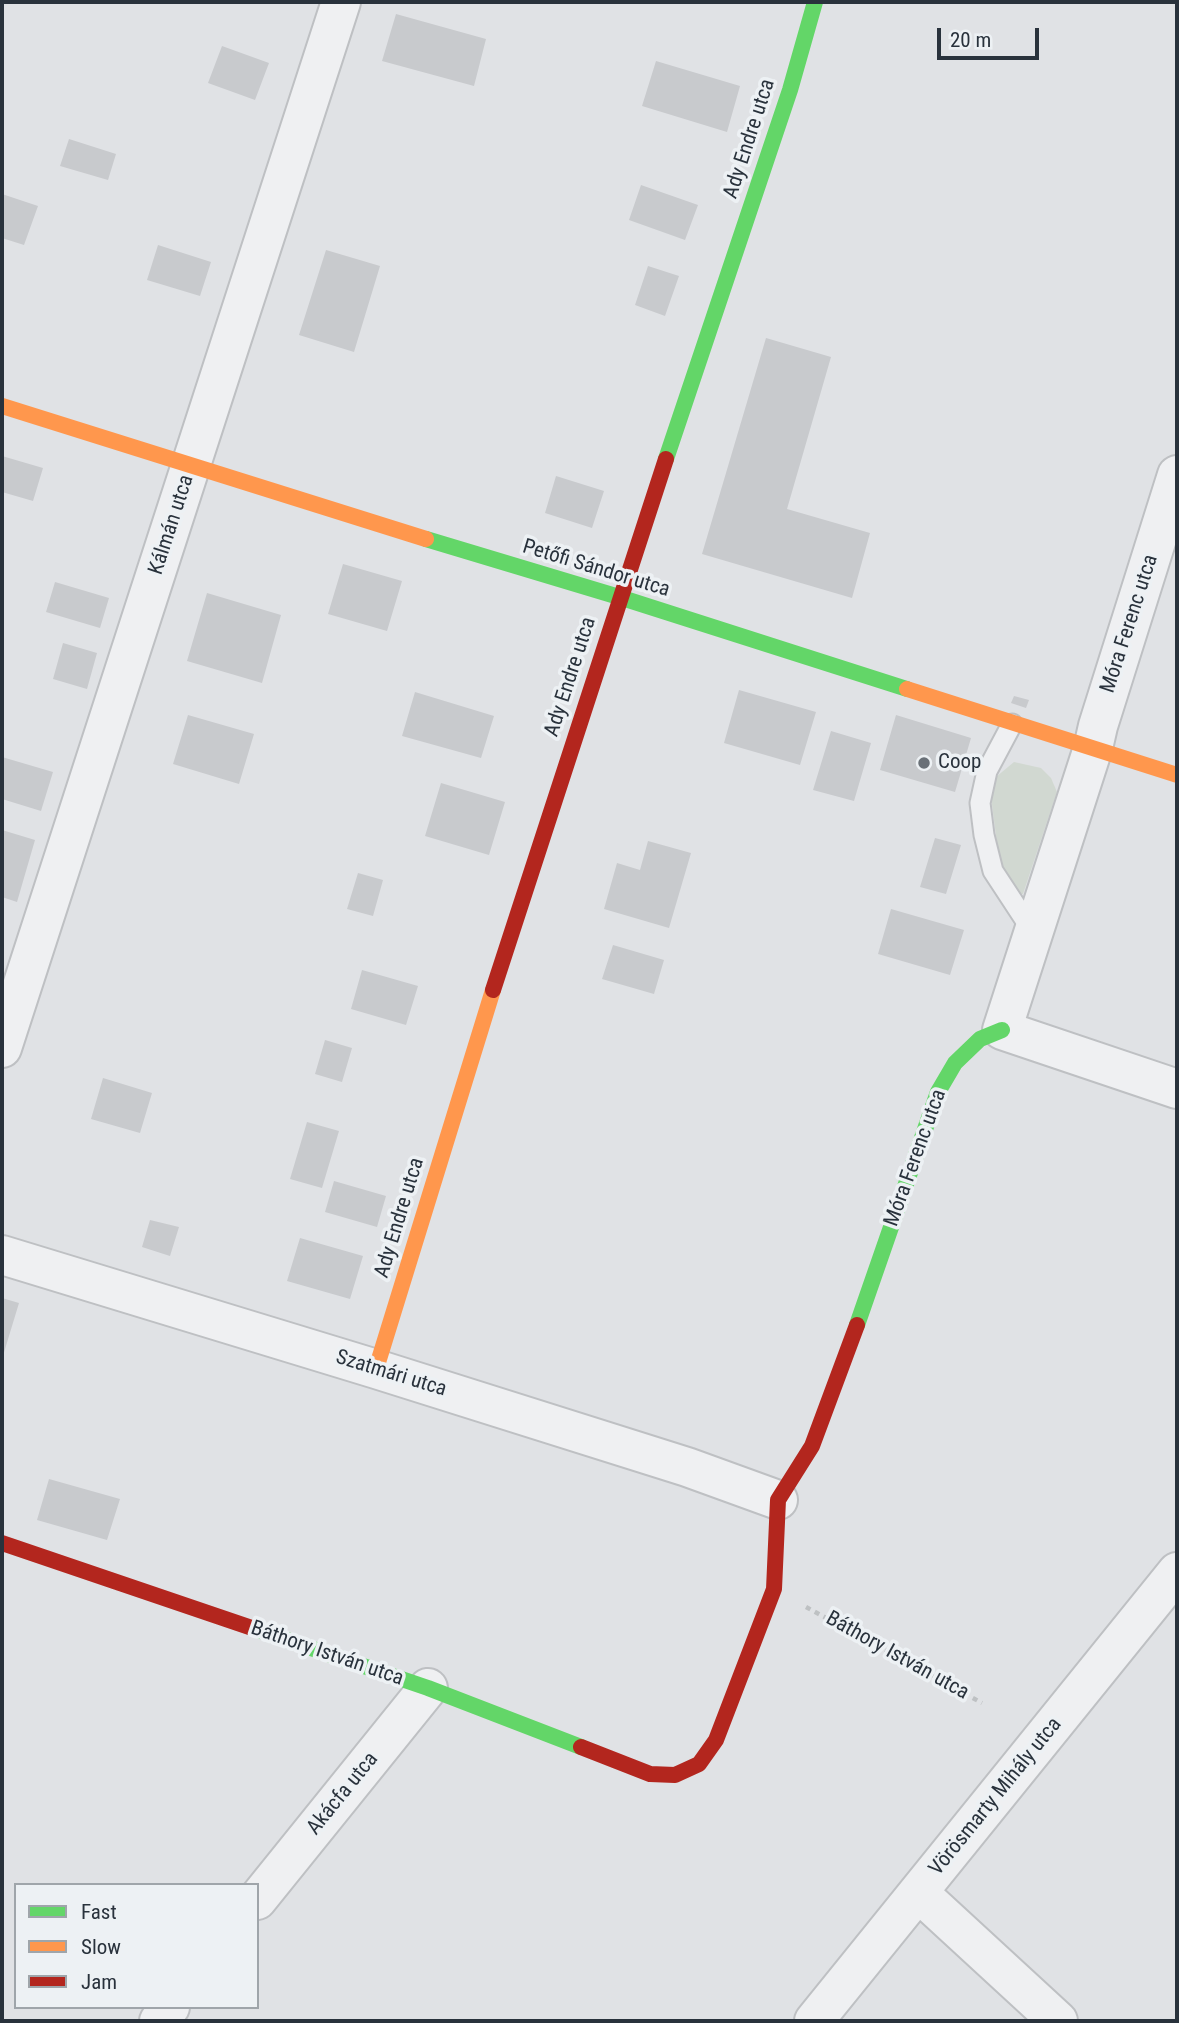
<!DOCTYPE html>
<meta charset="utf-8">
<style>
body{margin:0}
#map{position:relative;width:1179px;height:2023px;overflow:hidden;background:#e0e2e5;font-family:"Roboto Condensed",sans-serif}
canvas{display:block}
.frame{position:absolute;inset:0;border:4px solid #29323c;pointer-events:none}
.legend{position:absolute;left:14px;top:1883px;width:245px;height:126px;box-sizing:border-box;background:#edf1f4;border:2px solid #9fa5aa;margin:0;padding:9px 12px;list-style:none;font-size:21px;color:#29323c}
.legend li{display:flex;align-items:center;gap:14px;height:35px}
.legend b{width:35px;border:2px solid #9fa5aa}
.scale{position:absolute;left:937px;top:28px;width:102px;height:32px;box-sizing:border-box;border:4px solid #29323c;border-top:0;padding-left:9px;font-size:21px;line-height:24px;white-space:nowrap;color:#29323c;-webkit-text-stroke:5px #edf1f4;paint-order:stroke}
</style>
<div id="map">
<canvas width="1179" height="2023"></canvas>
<div class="frame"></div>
<ul class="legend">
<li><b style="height:9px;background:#63d668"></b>Fast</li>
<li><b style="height:9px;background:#ff974d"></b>Slow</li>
<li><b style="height:9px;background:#b3261e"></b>Jam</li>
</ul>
<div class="scale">20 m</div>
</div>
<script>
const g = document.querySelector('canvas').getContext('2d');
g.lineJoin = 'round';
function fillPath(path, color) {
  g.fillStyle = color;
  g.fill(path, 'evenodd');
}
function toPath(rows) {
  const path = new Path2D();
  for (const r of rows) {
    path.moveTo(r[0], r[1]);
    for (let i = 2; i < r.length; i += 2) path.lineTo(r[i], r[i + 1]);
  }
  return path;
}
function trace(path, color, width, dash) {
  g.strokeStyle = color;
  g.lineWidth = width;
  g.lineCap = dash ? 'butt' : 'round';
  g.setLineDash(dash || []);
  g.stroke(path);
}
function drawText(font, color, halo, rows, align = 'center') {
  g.font = font + ' "Roboto Condensed",sans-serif';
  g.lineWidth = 7;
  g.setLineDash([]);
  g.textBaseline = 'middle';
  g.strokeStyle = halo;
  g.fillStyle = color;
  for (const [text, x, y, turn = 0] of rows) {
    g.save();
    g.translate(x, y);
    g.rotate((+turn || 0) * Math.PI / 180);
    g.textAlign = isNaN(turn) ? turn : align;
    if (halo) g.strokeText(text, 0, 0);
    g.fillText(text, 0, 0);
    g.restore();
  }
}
fillPath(toPath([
 [1014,762,1041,768,1051,778,1057,792,1023,894,1019,894,1000,867,991,797,996,777]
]), '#d1d8d1');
fillPath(toPath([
 [396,14,486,39,474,86,382,61],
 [222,46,269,63,255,100,208,83],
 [656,61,740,86,727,132,642,106],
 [69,139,116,154,108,180,60,166],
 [641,185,698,205,685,240,629,220],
 [2,194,38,206,24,245,2,238],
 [158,245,211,262,200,296,147,280],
 [326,250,380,266,354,352,299,335],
 [648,266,679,276,665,316,635,305],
 [766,338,831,357,787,509,870,533,852,598,702,554],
 [2,456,43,468,33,501,2,492],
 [556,476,604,491,592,528,545,513],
 [343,564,402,581,387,631,328,614],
 [55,582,109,598,100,628,46,612],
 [207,593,281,615,262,683,187,661],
 [63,643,97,653,87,689,53,679],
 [739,690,816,712,800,765,724,743],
 [415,692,494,716,481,758,402,736],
 [1014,696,1029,700,1026,708,1011,703],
 [188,715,254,734,239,784,173,764],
 [896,715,971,738,955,792,880,770],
 [831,731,871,743,854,801,813,790],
 [2,757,53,772,41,811,2,799],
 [441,783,505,802,489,855,425,836],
 [2,830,35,840,17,902,2,897],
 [935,838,961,845,946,894,920,887],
 [648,841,691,853,669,928,604,909,617,863,640,870],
 [358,873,383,880,373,916,347,909],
 [891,909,964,930,950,975,878,954],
 [613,945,664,960,654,994,602,979],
 [362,970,418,986,406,1025,351,1009],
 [325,1040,352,1048,342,1082,315,1074],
 [103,1078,152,1093,140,1133,91,1119],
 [307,1122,339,1131,322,1188,290,1179],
 [334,1181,386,1196,377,1227,325,1212],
 [150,1220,179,1227,170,1256,142,1247],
 [300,1238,363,1256,350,1299,287,1281],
 [2,1298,19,1303,2,1359],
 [49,1479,120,1499,107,1540,37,1520]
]), '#c8cacd');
const lane = toPath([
 [1012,724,987,771,980,803,984,835,993,871,1033,932]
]);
const street = toPath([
 [1177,475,1098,726,1093,748,1002,1030,1177,1089],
 [2,1048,341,2],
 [2,1255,376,1369,687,1467,778,1500],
 [919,1893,1058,2021],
 [257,1900,428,1688],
 [159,2021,170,2007],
 [814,2021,1177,1572]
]);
trace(lane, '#bec0c3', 23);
trace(street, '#bec0c3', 42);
trace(toPath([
 [806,1607,982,1703]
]), '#bec1c3', 4.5, [5, 5]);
trace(lane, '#eff0f2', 19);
trace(street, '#eff0f2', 38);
trace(toPath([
 [666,459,790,90,815,2],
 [426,539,619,597,907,689],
 [857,1325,938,1092,955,1063,980,1039,1002,1030],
 [252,1628,428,1688,581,1747]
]), '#63d668', 16);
trace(toPath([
 [2,406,426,539],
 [907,689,1177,775],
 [376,1369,493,990]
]), '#ff974d', 16);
trace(toPath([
 [493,990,666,459],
 [2,1543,252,1628],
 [581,1747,650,1774,675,1775,699,1764,716,1740,774,1589,778,1500,812,1446,857,1325]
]), '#b3261e', 16);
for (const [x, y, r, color] of [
 [924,763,7,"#697077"]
]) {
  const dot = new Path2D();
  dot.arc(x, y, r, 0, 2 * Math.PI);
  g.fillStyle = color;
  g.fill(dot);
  trace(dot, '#edf1f4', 2.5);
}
drawText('21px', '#29323c', '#edf1f4', [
 ["Ady Endre utca",750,139,-72],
 ["Kálmán utca",172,525,-72],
 ["Petőfi Sándor utca",596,569,17],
 ["Móra Ferenc utca",1130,624,-72],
 ["Ady Endre utca",571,677,-72],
 ["Móra Ferenc utca",916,1158,-70],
 ["Ady Endre utca",400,1218,-73],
 ["Szatmári utca",391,1374,17],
 ["Báthory István utca",327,1654,19],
 ["Báthory István utca",897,1656,29],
 ["Akácfa utca",343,1794,-51],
 ["Vörösmarty Mihály utca",996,1797,-51]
]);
drawText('21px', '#29323c', '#edf1f4', [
 ["Coop",938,763]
], 'left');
</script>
